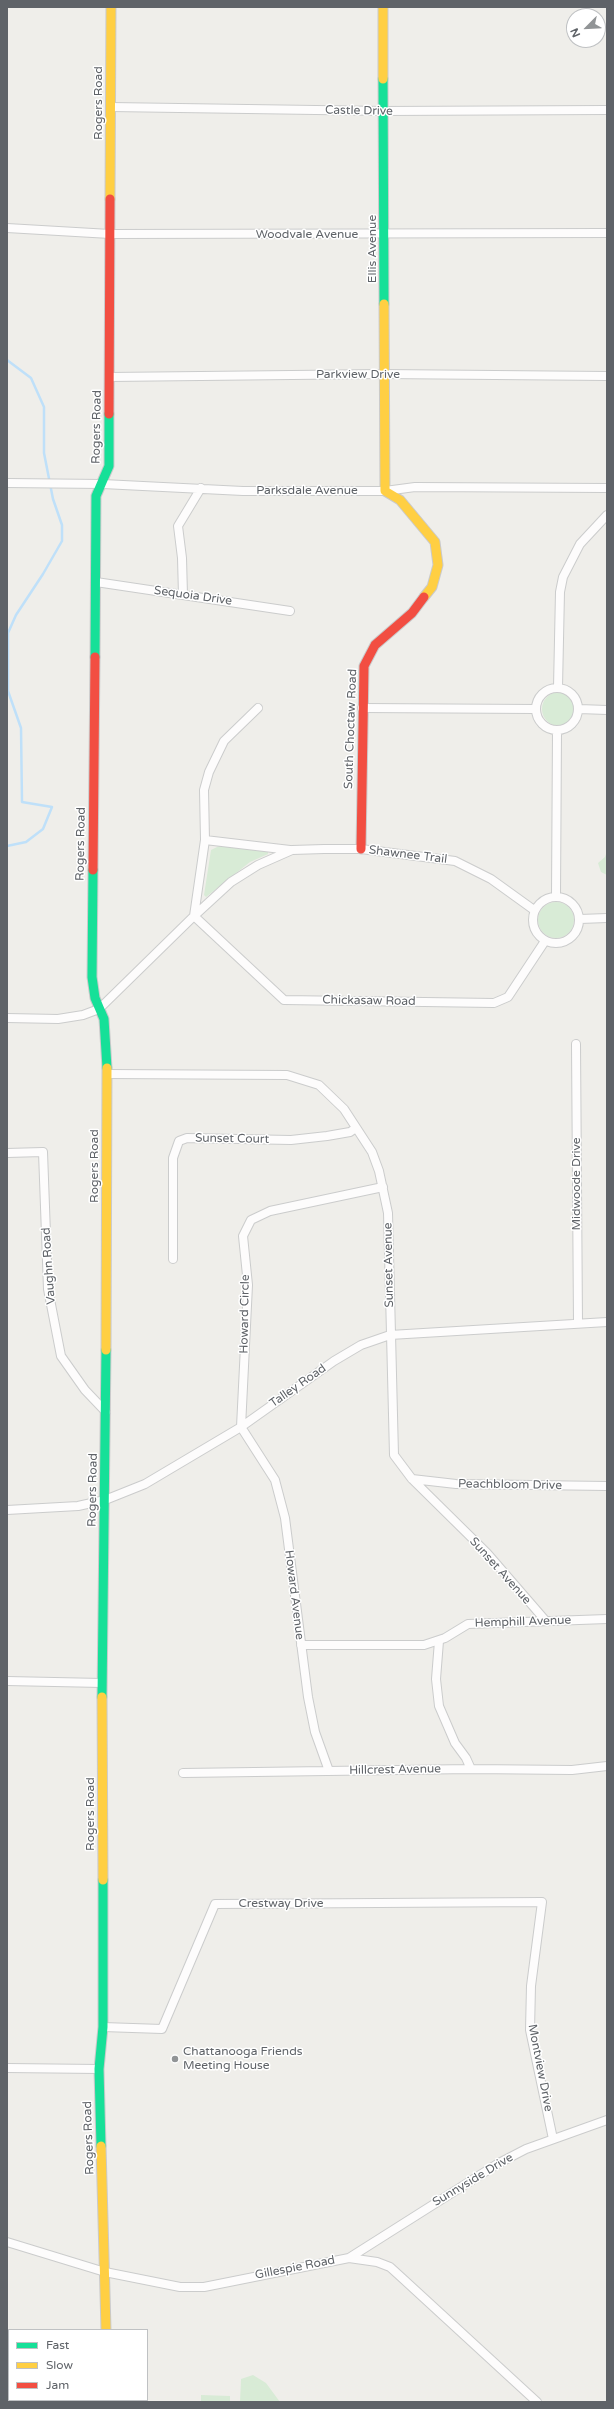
<!DOCTYPE html>
<style>
body{margin:0}
#map{position:relative;width:614px;height:2409px;overflow:hidden;background:#efeeea;font-family:"Varela Round",sans-serif}
canvas{display:block}
.frame{position:absolute;inset:0;border:8px solid #5f6368;pointer-events:none}
.legend{position:absolute;left:8px;top:2329px;width:140px;height:72px;box-sizing:border-box;background:#fff;border:1px solid #bfc1c3;margin:0;padding:5px 7px;list-style:none;font-size:12px;color:#5f6368}
.legend li{display:flex;align-items:center;gap:8px;height:20px}
.legend b{width:20px;border:1px solid #bfc1c3}
.north{position:absolute;left:566px;top:8px;width:40px;height:40px;box-sizing:border-box;background:#fff;border:1px solid #bfc1c3;border-radius:50%;rotate:246deg;font-size:11px;font-weight:700;line-height:16px;text-align:center;color:#5f6368}
.north::after{content:'';display:block;margin:auto;width:14px;height:18px;background:#919496;clip-path:polygon(50% 0,100% 100%,50% 72%,0 100%)}
</style>
<div id="map">
<canvas width="614" height="2409"></canvas>
<div class="frame"></div>
<ul class="legend">
<li><b style="height:5px;background:#16e098"></b>Fast</li>
<li><b style="height:5px;background:#ffcf43"></b>Slow</li>
<li><b style="height:5px;background:#f24e42"></b>Jam</li>
</ul>
<div class="north">N</div>
</div>
<script>
const g = document.querySelector('canvas').getContext('2d');
g.lineJoin = 'round';
function fillPath(path, color) {
  g.fillStyle = color;
  g.fill(path, 'evenodd');
}
function toPath(rows) {
  const path = new Path2D();
  for (const r of rows) {
    if (r.length === 3) {
      path.moveTo(r[0] + r[2], r[1]);
      path.arc(r[0], r[1], r[2], 0, 2 * Math.PI);
      continue;
    }
    path.moveTo(r[0], r[1]);
    for (let i = 2; i < r.length; i += 2) path.lineTo(r[i], r[i + 1]);
  }
  return path;
}
function trace(path, color, width, dash) {
  g.strokeStyle = color;
  g.lineWidth = width;
  g.lineCap = dash ? 'butt' : 'round';
  g.setLineDash(dash || []);
  g.stroke(path);
}
function drawText(font, color, halo, rows, align = 'center') {
  g.font = font + ' "Varela Round",sans-serif';
  g.lineWidth = 3;
  g.setLineDash([]);
  g.textBaseline = 'middle';
  g.strokeStyle = halo;
  g.fillStyle = color;
  for (const [text, x, y, turn = 0] of rows) {
    g.save();
    g.translate(x, y);
    g.rotate((+turn || 0) * Math.PI / 180);
    g.textAlign = isNaN(turn) ? turn : align;
    if (halo) g.strokeText(text, 0, 0);
    g.fillText(text, 0, 0);
    g.restore();
  }
}
fillPath(toPath([
 [559,709,17],
 [219,846,268,851,268,854,250,862,206,897,204,895,211,850],
 [607,851,607,875,601,872,598,863,605,857],
 [556,920,18],
 [253,2375,266,2383,280,2402,240,2402,241,2379],
 [201,2395,230,2396,230,2402,201,2402]
]), '#d8ebd6');
trace(toPath([
 [7,360,31,378,44,407,44,453,53,499,62,525,62,541,43,574,16,615,8,633,8,691,21,728,22,802,52,807,43,829,26,842,7,846]
]), '#bfe0f9', 2.5);
const street = toPath([
 [111,107,384,111,607,110],
 [7,228,110,234,607,233],
 [109,377,383,374,607,376],
 [7,483,103,484,243,491,385,491,415,487,607,488],
 [96,582,290,611],
 [183,595,182,558,178,526,201,488],
 [558,687,560,592,563,577,580,544,607,515],
 [557,709,21],
 [362,708,535,709],
 [579,709,607,710],
 [205,840,290,850],
 [556,896,557,731],
 [556,920,23],
 [534,910,491,879,455,861,361,849,324,849,292,850,258,865,231,882,194,916,284,1000,494,1003,508,997,545,941],
 [580,919,607,918],
 [7,1018,58,1019,83,1015,99,1009,194,916,205,840,204,790,209,772,224,741,258,708],
 [576,1044,578,1323],
 [107,1074,287,1075,319,1085,344,1109,372,1152,379,1171,388,1213,394,1455,412,1479,487,1553,545,1620],
 [7,1153,43,1152,48,1289,61,1356,85,1390,106,1412],
 [173,1259,173,1158,179,1141,187,1138,291,1140,327,1136,350,1132,356,1128],
 [412,1479,456,1484,607,1486],
 [7,1510,78,1506,105,1500,145,1484,241,1427,334,1361,361,1345,390,1335,607,1322],
 [439,1641,436,1679,439,1706,455,1743,466,1758,471,1769],
 [301,1645,424,1645,445,1638,468,1624,607,1619],
 [7,1681,102,1683],
 [329,1771,315,1732,308,1697,285,1518,275,1480,241,1427,248,1285,243,1236,251,1220,270,1211,383,1187],
 [183,1773,471,1769,572,1770,607,1766],
 [103,2027,162,2029,215,1904,542,1902,531,1986,530,2030,553,2139],
 [7,2068,99,2069],
 [7,2242,105,2272,180,2287,204,2287,349,2258,377,2262,390,2267,401,2277,537,2402],
 [349,2258,499,2163,526,2149,607,2120],
 [7,2383,9,2383]
]);
const fast = toPath([
 [383,79,384,304],
 [95,657,96,496,109,466,109,414],
 [93,870,92,977,95,998,104,1019,107,1068],
 [102,1697,106,1350],
 [101,2146,99,2069,103,2027,103,1880],
 [107,2400,107,2402]
]);
const slow = toPath([
 [383,7,383,79],
 [110,199,111,7],
 [384,304,385,491,400,500,435,542,438,565,432,587,424,597],
 [106,1350,107,1068],
 [102,1697,103,1880],
 [101,2146,106,2330]
]);
const jam = toPath([
 [109,414,110,199],
 [361,849,364,666,375,645,412,613,424,597],
 [93,870,95,657]
]);
trace(street, '#cbcccc', 10);
trace(fast, '#cacacb', 11);
trace(slow, '#cacacb', 11);
trace(jam, '#cacacb', 11);
trace(street, '#fdfcfc', 8);
trace(fast, '#16e098', 9);
trace(slow, '#ffcf43', 9);
trace(jam, '#f24e42', 9);
for (const [x, y, r, color] of [
 [175,2059,4,"#919496"]
]) {
  const dot = new Path2D();
  dot.arc(x, y, r, 0, 2 * Math.PI);
  g.fillStyle = color;
  g.fill(dot);
  trace(dot, '#fff', 1.5);
}
drawText('12px', '#5f6368', '#fff', [
 ["Rogers Road",99,103,-90],
 ["Castle Drive",359,111,1],
 ["Woodvale Avenue",307,235],
 ["Ellis Avenue",373,249,-90],
 ["Parkview Drive",358,375],
 ["Rogers Road",97,427,-89],
 ["Parksdale Avenue",307,491],
 ["Sequoia Drive",193,596,8],
 ["South Choctaw Road",351,729,-88],
 ["Rogers Road",81,844,-89],
 ["Shawnee Trail",408,855,7],
 ["Chickasaw Road",369,1001,1],
 ["Sunset Court",232,1139,1],
 ["Rogers Road",95,1166,-90],
 ["Midwoode Drive",577,1184,-90],
 ["Sunset Avenue",389,1265,-91],
 ["Vaughn Road",49,1266,-94],
 ["Howard Circle",245,1314,-89],
 ["Talley Road",298,1386,-35],
 ["Peachbloom Drive",510,1485,1],
 ["Rogers Road",93,1490,-89],
 ["Sunset Avenue",500,1571,48],
 ["Howard Avenue",294,1595,83],
 ["Hemphill Avenue",523,1622,-2],
 ["Hillcrest Avenue",395,1770,-1],
 ["Rogers Road",91,1814,-90],
 ["Crestway Drive",281,1904],
 ["Montview Drive",540,2068,79],
 ["Rogers Road",89,2138,-92],
 ["Sunnyside Drive",473,2180,-31],
 ["Gillespie Road",295,2268,-11]
]);
drawText('12px', '#5f6368', '#fff', [
 ["Chattanooga Friends",183,2052],
 ["Meeting House",183,2066]
], 'left');
</script>
